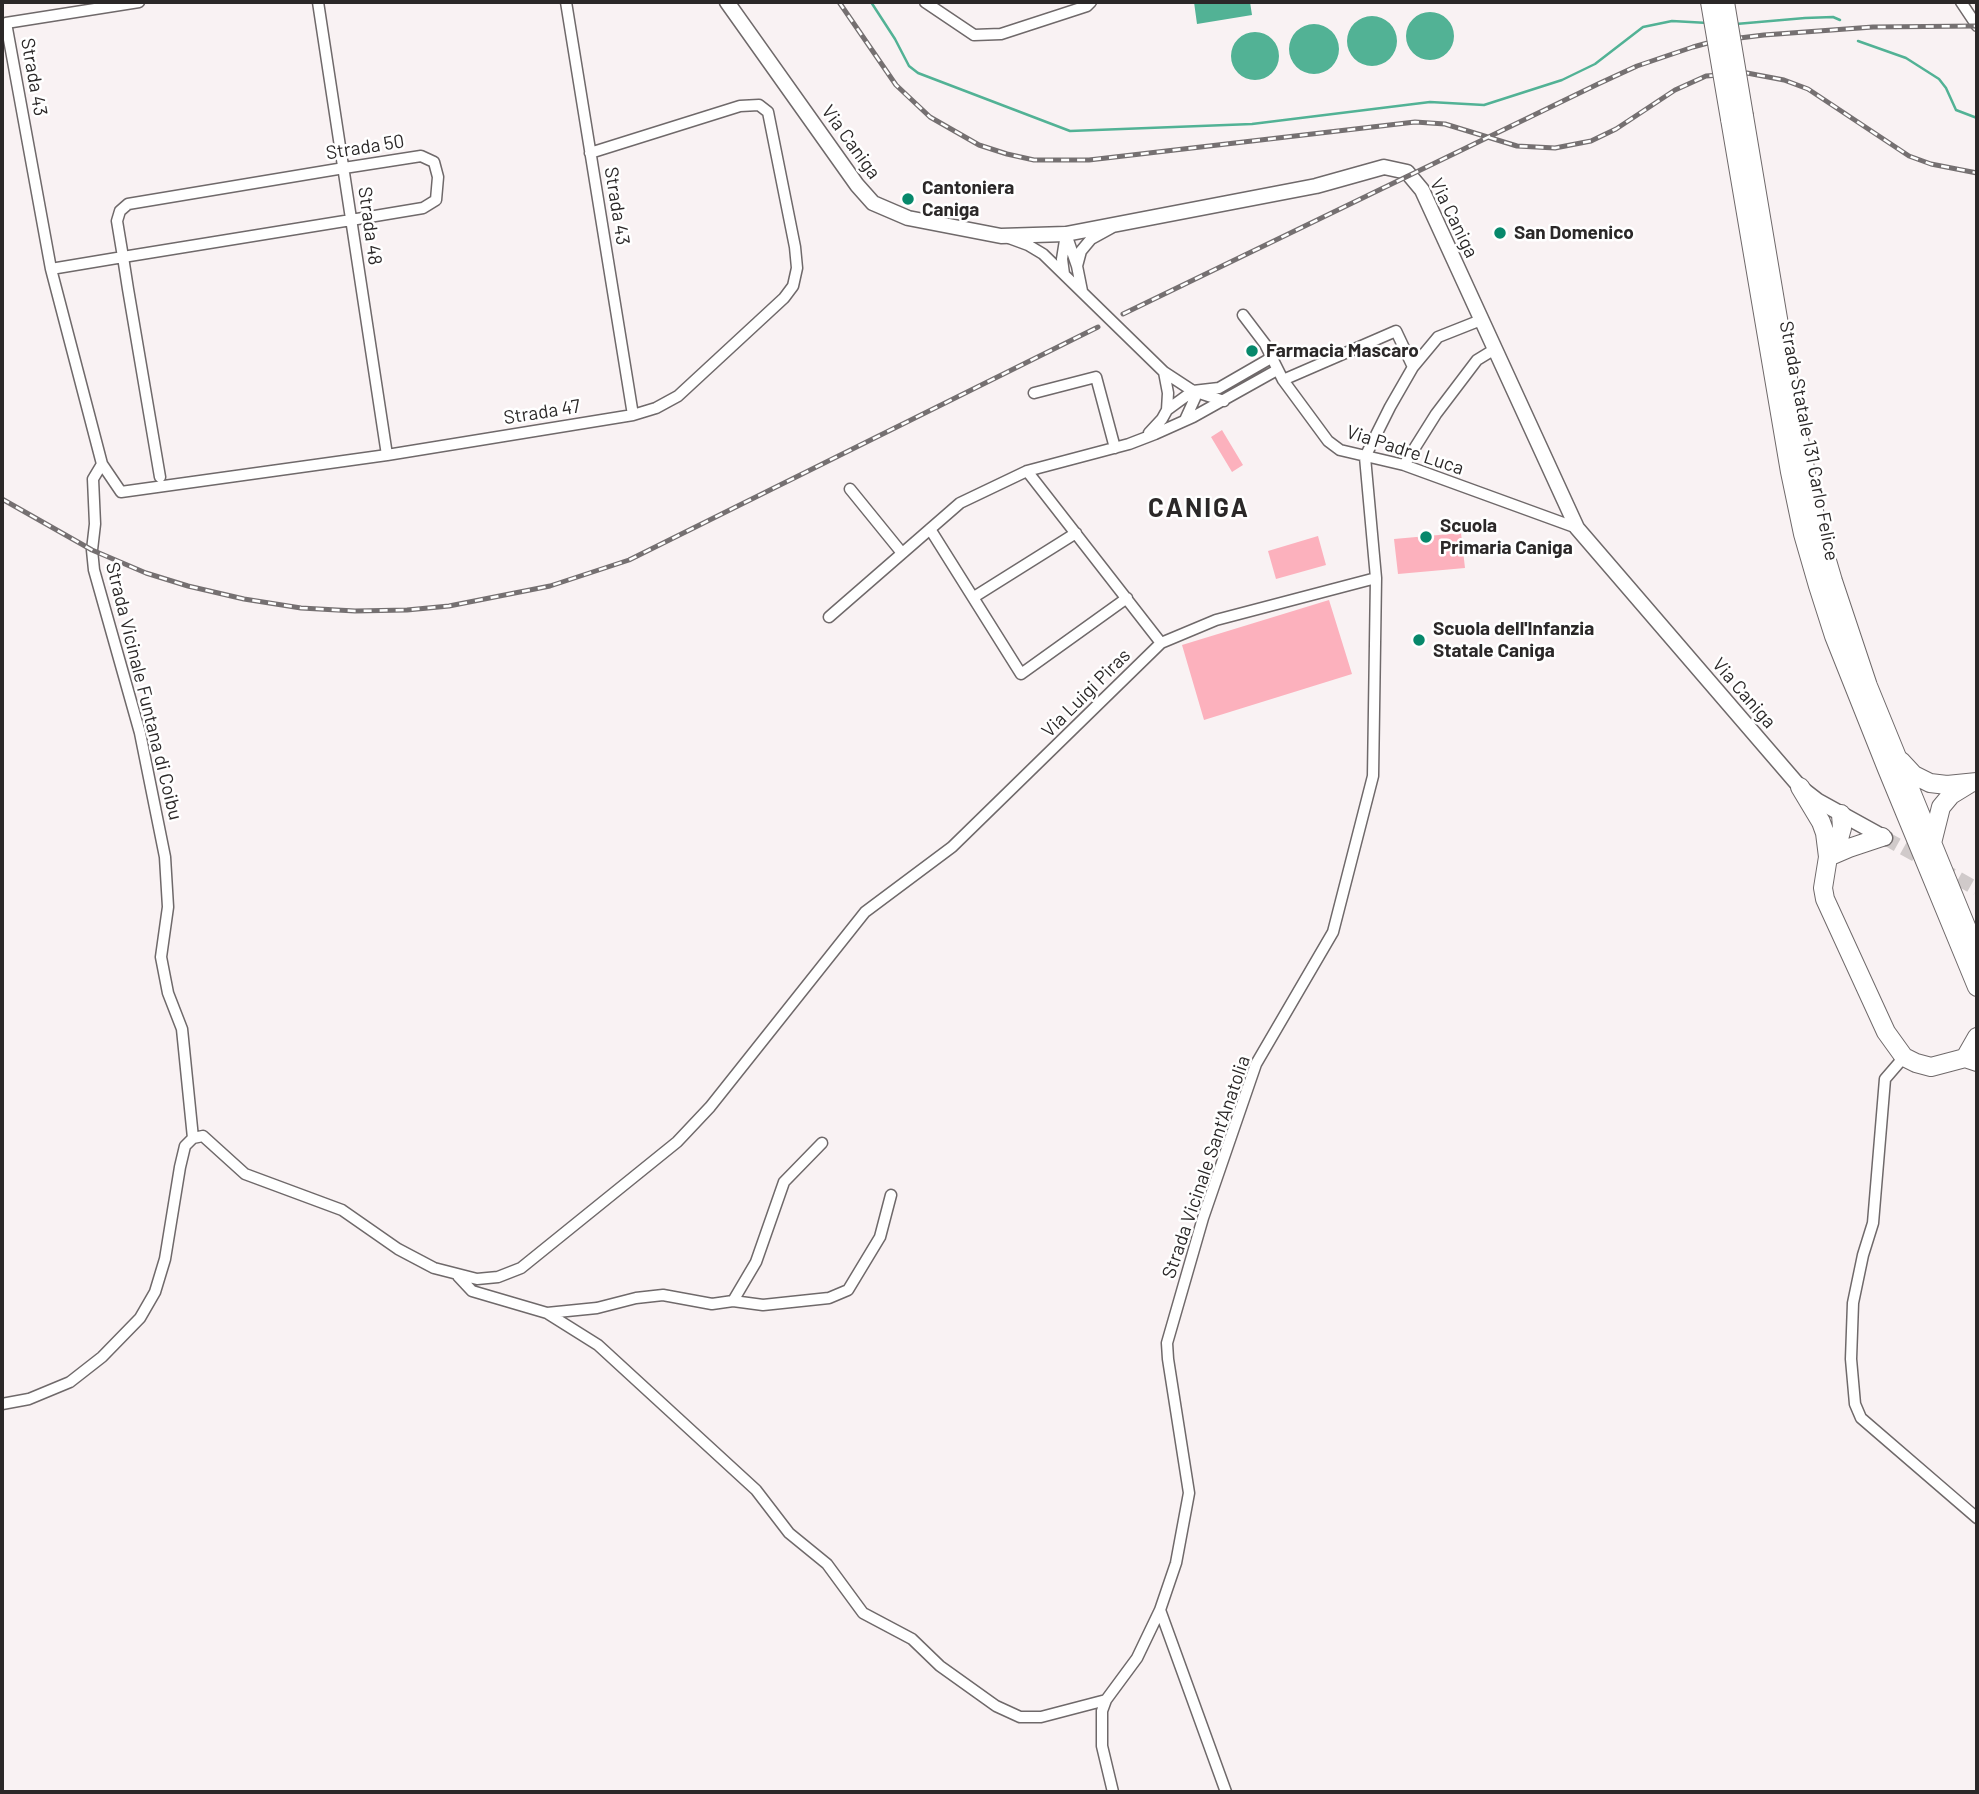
<!DOCTYPE html>
<style>
body{margin:0}
#map{position:relative;width:1979px;height:1794px;overflow:hidden;background:#f9f2f3;font-family:Barlow,sans-serif}
canvas{display:block}
.frame{position:absolute;inset:0;border:4px solid #2b2828;pointer-events:none}
</style>
<div id="map">
<canvas width="1979" height="1794"></canvas>
<div class="frame"></div>
</div>
<script>
const g = document.querySelector('canvas').getContext('2d');
g.lineJoin = 'round';
function fillPath(path, color) {
  g.fillStyle = color;
  g.fill(path, 'evenodd');
}
function toPath(rows) {
  const path = new Path2D();
  for (const r of rows) {
    if (r.length === 3) {
      path.moveTo(r[0] + r[2], r[1]);
      path.arc(r[0], r[1], r[2], 0, 2 * Math.PI);
      continue;
    }
    path.moveTo(r[0], r[1]);
    for (let i = 2; i < r.length; i += 2) path.lineTo(r[i], r[i + 1]);
  }
  return path;
}
function trace(path, color, width, dash) {
  g.strokeStyle = color;
  g.lineWidth = width;
  g.lineCap = dash ? 'butt' : 'round';
  g.setLineDash(dash || []);
  g.stroke(path);
}
function drawText(font, color, halo, rows, align = 'center') {
  g.font = font + ' Barlow,sans-serif';
  g.lineWidth = 5;
  g.setLineDash([]);
  g.textBaseline = 'middle';
  g.strokeStyle = halo;
  g.fillStyle = color;
  for (const [text, x, y, turn = 0] of rows) {
    g.save();
    g.translate(x, y);
    g.rotate((+turn || 0) * Math.PI / 180);
    g.textAlign = isNaN(turn) ? turn : align;
    if (halo) g.strokeText(text, 0, 0);
    g.fillText(text, 0, 0);
    g.restore();
  }
}
fillPath(toPath([
 [1222,430,1243,465,1232,472,1211,437],
 [1461,533,1465,568,1398,574,1394,539],
 [1318,536,1326,565,1276,579,1268,551],
 [1329,600,1352,674,1204,720,1182,645]
]), '#fcb1bd');
fillPath(toPath([
 [1194,2,1250,2,1252,15,1197,24],
 [1430,36,24],
 [1372,41,25],
 [1314,49,25],
 [1255,56,24]
]), '#52b295');
trace(toPath([
 [871,2,895,39,909,66,918,73,1070,131,1252,124,1430,102,1484,105,1562,80,1595,64,1643,27,1672,21,1708,23],
 [1736,24,1805,18,1833,17,1840,20],
 [1858,41,1906,58,1939,79,1946,88,1956,110,1977,118]
]), '#52b295', 2.5);
trace(toPath([
 [1885,838,1977,889]
]), '#d0caca', 14, [14, 7]);
const minor = toPath([
 [139,2,6,23,51,269,102,464,121,492,387,455,633,415,656,408,678,396,784,298,793,286,797,268,795,247,768,112,759,105,740,106,590,153],
 [318,2,387,455],
 [566,2,633,415],
 [925,2,974,35,1001,34,1087,6,1091,2],
 [1961,2,1977,26],
 [1066,234,1077,266,1082,291],
 [1009,238,1028,245,1043,254,1164,372,1193,391,1224,401],
 [1077,266,1081,251,1091,239,1111,228],
 [51,269,123,257,351,220,423,208,436,200,438,177,434,162,421,156,344,168,128,204,120,211,117,221,123,257,128,289,160,477],
 [1064,274,1062,259,1066,234],
 [1243,315,1265,344,1283,380,1328,441,1340,450,1404,465,1577,528],
 [1283,380,1396,331,1413,367],
 [1034,393,1096,377,1115,448],
 [1167,410,1193,391,1219,388,1271,358],
 [1185,420,1195,398,1193,391],
 [1149,433,1162,419,1167,410,1168,393,1164,372],
 [102,464,93,479,95,524,92,550,94,570,140,733,165,857,168,907,161,957,168,993,182,1029,193,1138],
 [1404,465,1436,414,1477,360,1495,349],
 [1027,471,1161,643],
 [850,489,902,553],
 [930,529,1021,674,1127,598],
 [974,597,1076,533],
 [829,617,960,503,1027,471,1129,444,1155,434,1193,417,1277,370],
 [1904,1057,1885,1079,1873,1223,1863,1255,1853,1303,1851,1359,1855,1404,1861,1418,1977,1518],
 [458,1276,472,1291,547,1313,598,1345,756,1490,789,1533,827,1564,863,1613,912,1639,940,1666,996,1706,1020,1717,1041,1717,1106,1700],
 [733,1301,763,1305,829,1298,848,1290,880,1237,891,1195],
 [547,1313,597,1308,636,1298,663,1295,712,1304,733,1301,756,1262,784,1182,822,1143],
 [2,1404,29,1399,70,1382,102,1357,140,1318,155,1292,165,1259,180,1167,185,1146,193,1138,203,1136,245,1174,342,1210,398,1249,434,1268,477,1279,498,1277,521,1268,677,1142,710,1107,865,912,952,847,1161,643,1216,620,1376,578],
 [1113,1792,1102,1746,1102,1711,1106,1700,1137,1658,1160,1610],
 [1226,1792,1160,1610,1176,1563,1189,1493,1168,1359,1167,1343,1203,1218,1256,1064,1333,932,1373,776,1376,578,1365,457,1390,407,1413,367,1438,337,1481,320]
]);
const tertiary = toPath([
 [727,2,857,185,873,203,908,218,1001,236,1066,234,1316,186,1384,167,1407,172,1422,190,1577,528,1800,787,1818,801,1885,838]
]);
const trunk = toPath([
 [1744,116,1795,420,1818,530,1833,581,1868,686,1977,953],
 [1730,119,1790,472,1803,534,1818,586,1834,636,1887,769,1977,987],
 [1901,761,1914,775,1930,783,1947,785,1977,782],
 [1800,787,1821,822,1825,833,1828,857,1823,888,1825,899,1886,1032,1904,1057,1916,1063,1931,1067,1965,1058,1977,1062],
 [1932,843,1941,807,1951,795,1969,784],
 [1835,853,1842,828,1841,814],
 [1828,857,1849,848,1882,837],
 [1965,1058,1977,1037]
]);
trace(minor, '#6f696a', 13);
trace(tertiary, '#6f696a', 17);
trace(trunk, '#6f696a', 20);
trace(minor, '#fff', 10);
trace(tertiary, '#fff', 14);
trace(trunk, '#fff', 18);
const rail = toPath([
 [839,2,896,85,930,117,979,145,1007,154,1034,160,1089,160,1415,122,1445,124,1517,146,1555,148,1591,141,1616,129,1675,90,1706,76,1747,73,1784,80,1808,89,1909,156,1931,164,1977,173],
 [1123,314,1598,84,1637,66,1693,47,1715,41,1764,35,1873,27,1977,26],
 [2,499,92,550,146,573,188,586,244,599,301,608,355,611,407,610,449,606,550,586,629,560,1098,327]
]);
trace(rail, '#757071', 5);
trace(rail, '#fff', 2.5, [8]);
const trunkBridge = toPath([
 [1710,2,1730,119],
 [1725,2,1744,116]
]);
trace(trunkBridge, '#6f696a', 20, []);
trace(trunkBridge, '#fff', 18);
for (const [x, y, r, color] of [
 [908,199,7,"#07886b"],
 [1500,233,7,"#07886b"],
 [1252,351,7,"#07886b"],
 [1426,537,7,"#07886b"],
 [1419,640,7,"#07886b"]
]) {
  const dot = new Path2D();
  dot.arc(x, y, r, 0, 2 * Math.PI);
  g.fillStyle = color;
  g.fill(dot);
  trace(dot, '#fff', 2.5);
}
drawText('19px', '#2b2828', '#fff', [
 ["Strada 43",34,77,80],
 ["Via Caniga",851,142,54],
 ["Strada 50",365,147,-9],
 ["Strada 43",617,206,81],
 ["Via Caniga",1454,218,64],
 ["Strada 48",370,226,82],
 ["Strada 47",542,412,-9],
 ["Strada Statale 131 Carlo Felice",1809,441,79],
 ["Via Padre Luca",1405,450,18],
 ["Strada Vicinale Funtana di Coibu",144,691,76],
 ["Via Luigi Piras",1086,693,-45],
 ["Via Caniga",1744,693,49],
 ["Strada Vicinale Sant'Anatolia",1206,1167,-71]
]);
drawText('bold 19px', '#2b2828', '#fff', [
 ["Cantoniera",922,188],
 ["Caniga",922,210],
 ["San Domenico",1514,233],
 ["Farmacia Mascaro",1266,351],
 ["Scuola",1440,526],
 ["Primaria Caniga",1440,548],
 ["Scuola dell'Infanzia",1433,629],
 ["Statale Caniga",1433,651]
], 'left');
g.letterSpacing = '2px';
drawText('bold 26px', '#2b2828', '#fff', [
 ["CANIGA",1199,508]
]);
g.letterSpacing = '0px';
</script>
